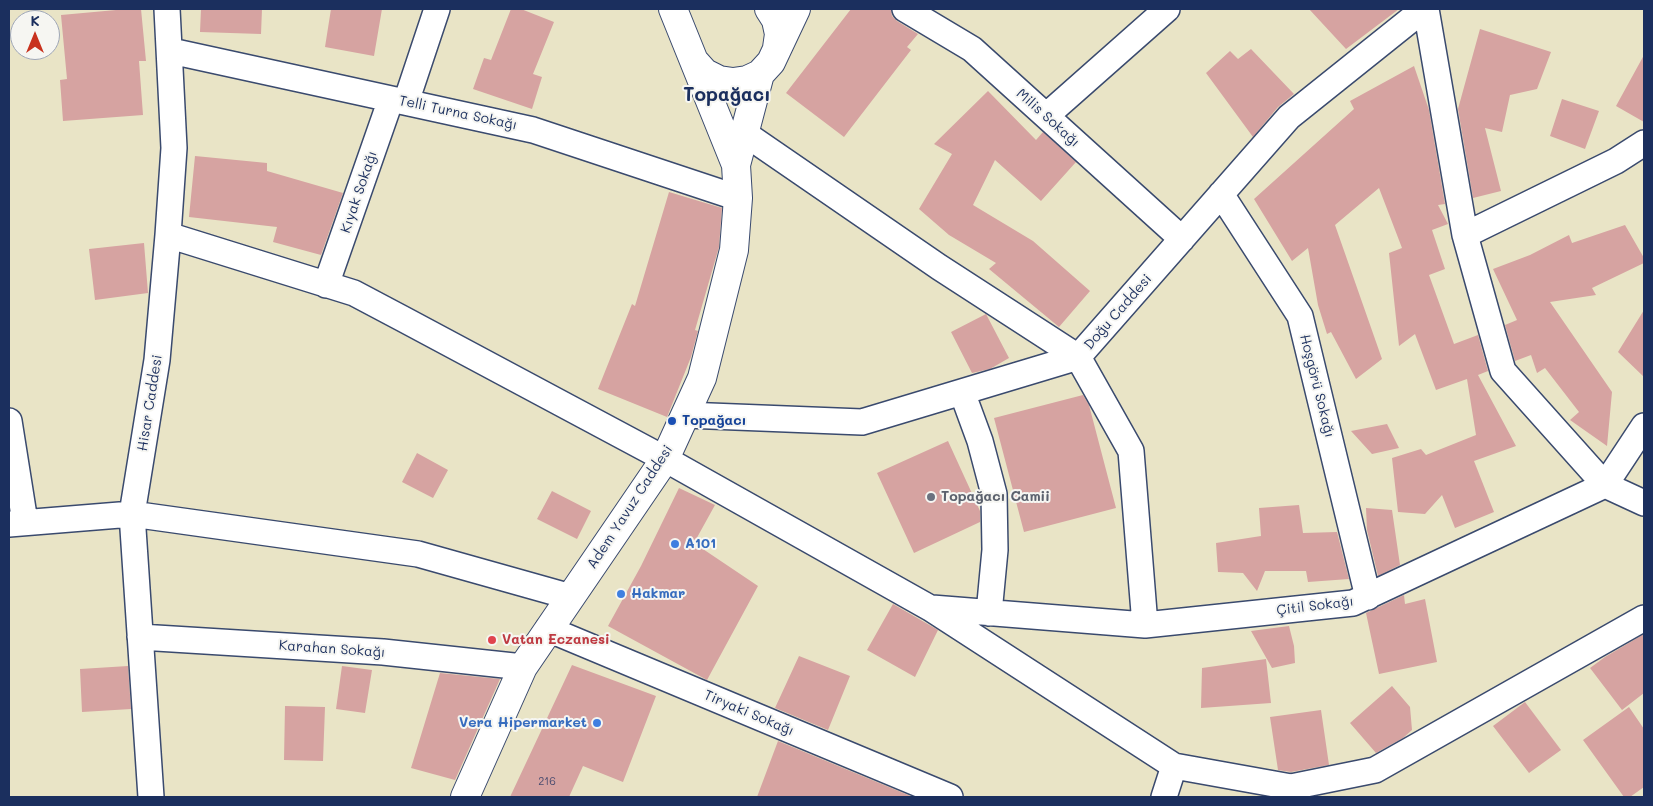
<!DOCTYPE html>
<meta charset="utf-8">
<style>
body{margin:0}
#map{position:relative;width:1653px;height:806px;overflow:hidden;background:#e9e4c6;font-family:Mali,sans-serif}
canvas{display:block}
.frame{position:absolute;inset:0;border:10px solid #1b2f5e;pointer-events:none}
.north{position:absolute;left:10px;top:10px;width:50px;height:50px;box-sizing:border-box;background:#f6f6f2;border:1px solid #9ea6b7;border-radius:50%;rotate:0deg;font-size:14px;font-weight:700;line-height:20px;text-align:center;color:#1b2f5e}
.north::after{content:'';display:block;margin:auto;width:18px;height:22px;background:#c8321e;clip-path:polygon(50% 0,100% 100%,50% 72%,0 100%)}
</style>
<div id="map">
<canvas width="1653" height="806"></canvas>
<div class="frame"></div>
<div class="north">K</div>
</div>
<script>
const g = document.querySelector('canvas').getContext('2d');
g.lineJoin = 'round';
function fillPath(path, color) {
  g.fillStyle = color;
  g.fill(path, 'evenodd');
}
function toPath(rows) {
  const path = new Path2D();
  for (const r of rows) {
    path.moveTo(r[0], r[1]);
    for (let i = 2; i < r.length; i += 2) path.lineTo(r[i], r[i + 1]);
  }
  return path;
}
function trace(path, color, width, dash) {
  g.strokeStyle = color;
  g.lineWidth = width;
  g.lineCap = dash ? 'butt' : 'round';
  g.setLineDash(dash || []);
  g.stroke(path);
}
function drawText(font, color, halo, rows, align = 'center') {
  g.font = font + ' Mali,sans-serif';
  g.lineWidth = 4;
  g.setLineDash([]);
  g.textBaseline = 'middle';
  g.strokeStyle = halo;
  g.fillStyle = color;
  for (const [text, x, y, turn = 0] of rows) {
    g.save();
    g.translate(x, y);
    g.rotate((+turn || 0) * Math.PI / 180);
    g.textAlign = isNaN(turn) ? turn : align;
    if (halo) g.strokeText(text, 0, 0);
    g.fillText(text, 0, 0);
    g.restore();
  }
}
fillPath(toPath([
 [127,9,141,9,146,61,139,61,143,115,63,121,60,80,67,79,61,15],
 [201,9,262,9,261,34,200,32],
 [331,9,382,9,374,56,325,47],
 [511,9,521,9,554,22,533,74,542,77,532,109,473,89,484,58,491,60],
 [851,9,891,9,892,16,897,21,918,34,907,47,911,50,844,137,786,93],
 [1309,9,1399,9,1346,49],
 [1480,29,1551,52,1537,89,1510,95,1502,132,1485,128,1501,191,1473,198,1458,109],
 [1251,49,1294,94,1278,107,1253,137,1206,73,1230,51,1238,59],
 [1644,55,1644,122,1616,106],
 [1414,66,1429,110,1445,204,1438,205,1448,224,1432,230,1445,269,1429,275,1454,344,1478,335,1488,371,1478,375,1516,446,1474,461,1494,512,1455,528,1442,495,1425,514,1398,512,1392,458,1421,449,1426,455,1476,435,1467,379,1436,390,1415,334,1399,346,1389,253,1402,248,1379,188,1335,225,1382,359,1356,379,1331,332,1327,334,1318,305,1308,248,1292,261,1254,199,1354,109,1350,101],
 [988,91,1036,140,1043,132,1076,162,1041,201,995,160,973,205,1033,241,1090,291,1059,327,989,269,996,263,949,235,919,209,952,154,934,144],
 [1562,99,1599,111,1585,149,1550,136],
 [195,156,267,163,267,171,343,193,321,255,273,242,277,227,189,217],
 [669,192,722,208,719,247,695,330,698,331,691,357,667,417,598,389,632,304,635,306],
 [1625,225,1644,258,1644,263,1592,288,1596,295,1550,302,1612,392,1607,446,1570,420,1579,412,1545,368,1537,373,1531,355,1515,361,1505,325,1517,320,1493,269,1530,255,1569,235,1572,243],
 [144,243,148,293,95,300,89,249],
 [1644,310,1644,377,1618,352],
 [986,314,1009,358,990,369,972,373,951,332],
 [1083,395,1089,405,1116,508,1024,532,994,418],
 [1387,424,1399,448,1372,454,1351,431],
 [948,441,980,511,980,522,914,553,877,473],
 [417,453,448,470,433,498,402,482],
 [679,488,715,505,694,543,758,586,707,680,608,626,641,566],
 [552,491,591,511,577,539,537,519],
 [1299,505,1303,533,1337,532,1349,579,1308,582,1306,571,1265,571,1257,591,1243,573,1218,572,1216,543,1261,536,1259,508],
 [1366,508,1392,510,1400,565,1378,576,1367,530],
 [1404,595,1405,604,1425,599,1437,662,1379,674,1366,613],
 [893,604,938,630,915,677,867,650],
 [1289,626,1294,646,1295,663,1272,668,1251,631],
 [1644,634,1644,693,1622,710,1590,668,1605,657],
 [799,656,850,676,828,730,775,708],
 [1266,659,1271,703,1201,708,1202,668],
 [572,665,656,696,623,782,583,766,569,797,510,797],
 [128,666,131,709,82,712,80,669],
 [342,666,372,670,365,713,336,709],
 [440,673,500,679,455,780,411,768],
 [1392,686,1410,707,1412,730,1403,738,1376,753,1350,723],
 [1525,702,1561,750,1529,773,1493,726],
 [285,706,325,707,323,761,284,760],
 [1629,707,1644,729,1644,787,1630,797,1624,797,1583,740],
 [1321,710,1329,765,1291,772,1278,770,1270,717],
 [778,741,913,797,757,797]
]), '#d6a3a1');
const street = toPath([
 [905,9,972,49,1182,239],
 [1426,9,1465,235,1503,371,1605,485,1644,503],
 [171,51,533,130,738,198],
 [406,102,437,9],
 [1046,116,1167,9],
 [744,133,939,267,1078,357,1131,451,1145,625],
 [1221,194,1300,316,1368,597],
 [168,235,354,293,405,320,665,459,930,608,1174,766,1291,787,1375,770,1644,618],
 [1465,235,1616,161,1644,143],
 [326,285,391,99],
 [962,392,980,441,994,494,995,550,989,613],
 [685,415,862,422,1078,357,1289,117,1424,9],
 [9,421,25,522],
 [9,524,132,514,418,554,571,597],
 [932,608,1145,625,1353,603,1605,485,1644,426],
 [548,629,950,797],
 [140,637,383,652,523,667],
 [151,797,132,514,157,360,168,235,174,148,167,9],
 [1164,797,1174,766]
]);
const secondary = toPath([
 [769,9,776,20,779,34,777,48],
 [696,63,705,73,719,80,733,82,747,80,760,74],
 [736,165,760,74,771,62,796,9],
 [465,797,523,667,665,459,702,378,734,250,738,198,736,165,673,9]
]);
trace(street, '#3a4a6e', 28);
trace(secondary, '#3a4a6e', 30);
trace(street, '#fff', 25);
trace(secondary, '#fff', 28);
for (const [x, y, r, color] of [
 [672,421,5,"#1a4fb4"],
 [931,497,5,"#6b7280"],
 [675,544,5,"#3f7fe0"],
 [621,594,5,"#3f7fe0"],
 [492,640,5,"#e0444e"],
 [597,723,5,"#3f7fe0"]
]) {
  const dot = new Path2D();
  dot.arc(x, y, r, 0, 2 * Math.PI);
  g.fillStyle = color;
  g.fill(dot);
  trace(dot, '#f6f6f2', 2);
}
drawText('11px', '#4a4c6f', null, [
 ["216",547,782]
]);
drawText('14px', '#1b2f5e', '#f6f6f2', [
 ["Telli Turna Sokağı",458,113,12],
 ["Milis Sokağı",1048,118,42],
 ["Kıyak Sokağı",359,192,-71],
 ["Doğu Caddesi",1118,312,-49],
 ["Hoşgörü Sokağı",1317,386,76],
 ["Hisar Caddesi",150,403,-81],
 ["Adem Yavuz Caddesi",630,507,-57],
 ["Çitil Sokağı",1315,606,-7],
 ["Karahan Sokağı",332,649,4],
 ["Tiryaki Sokağı",749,713,23]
]);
drawText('bold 14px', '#164399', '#f6f6f2', [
 ["Topağacı",682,421]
], 'left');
drawText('bold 14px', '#5b616d', '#f6f6f2', [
 ["Topağacı Camii",941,497]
], 'left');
drawText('bold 14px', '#366cbe', '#f6f6f2', [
 ["A101",685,544],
 ["Hakmar",631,594],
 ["Vera Hipermarket",587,723,"right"]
], 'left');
drawText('bold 14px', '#be3a42', '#f6f6f2', [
 ["Vatan Eczanesi",502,640]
], 'left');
drawText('bold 19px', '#1b2f5e', '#f6f6f2', [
 ["Topağacı",727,95]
]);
</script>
